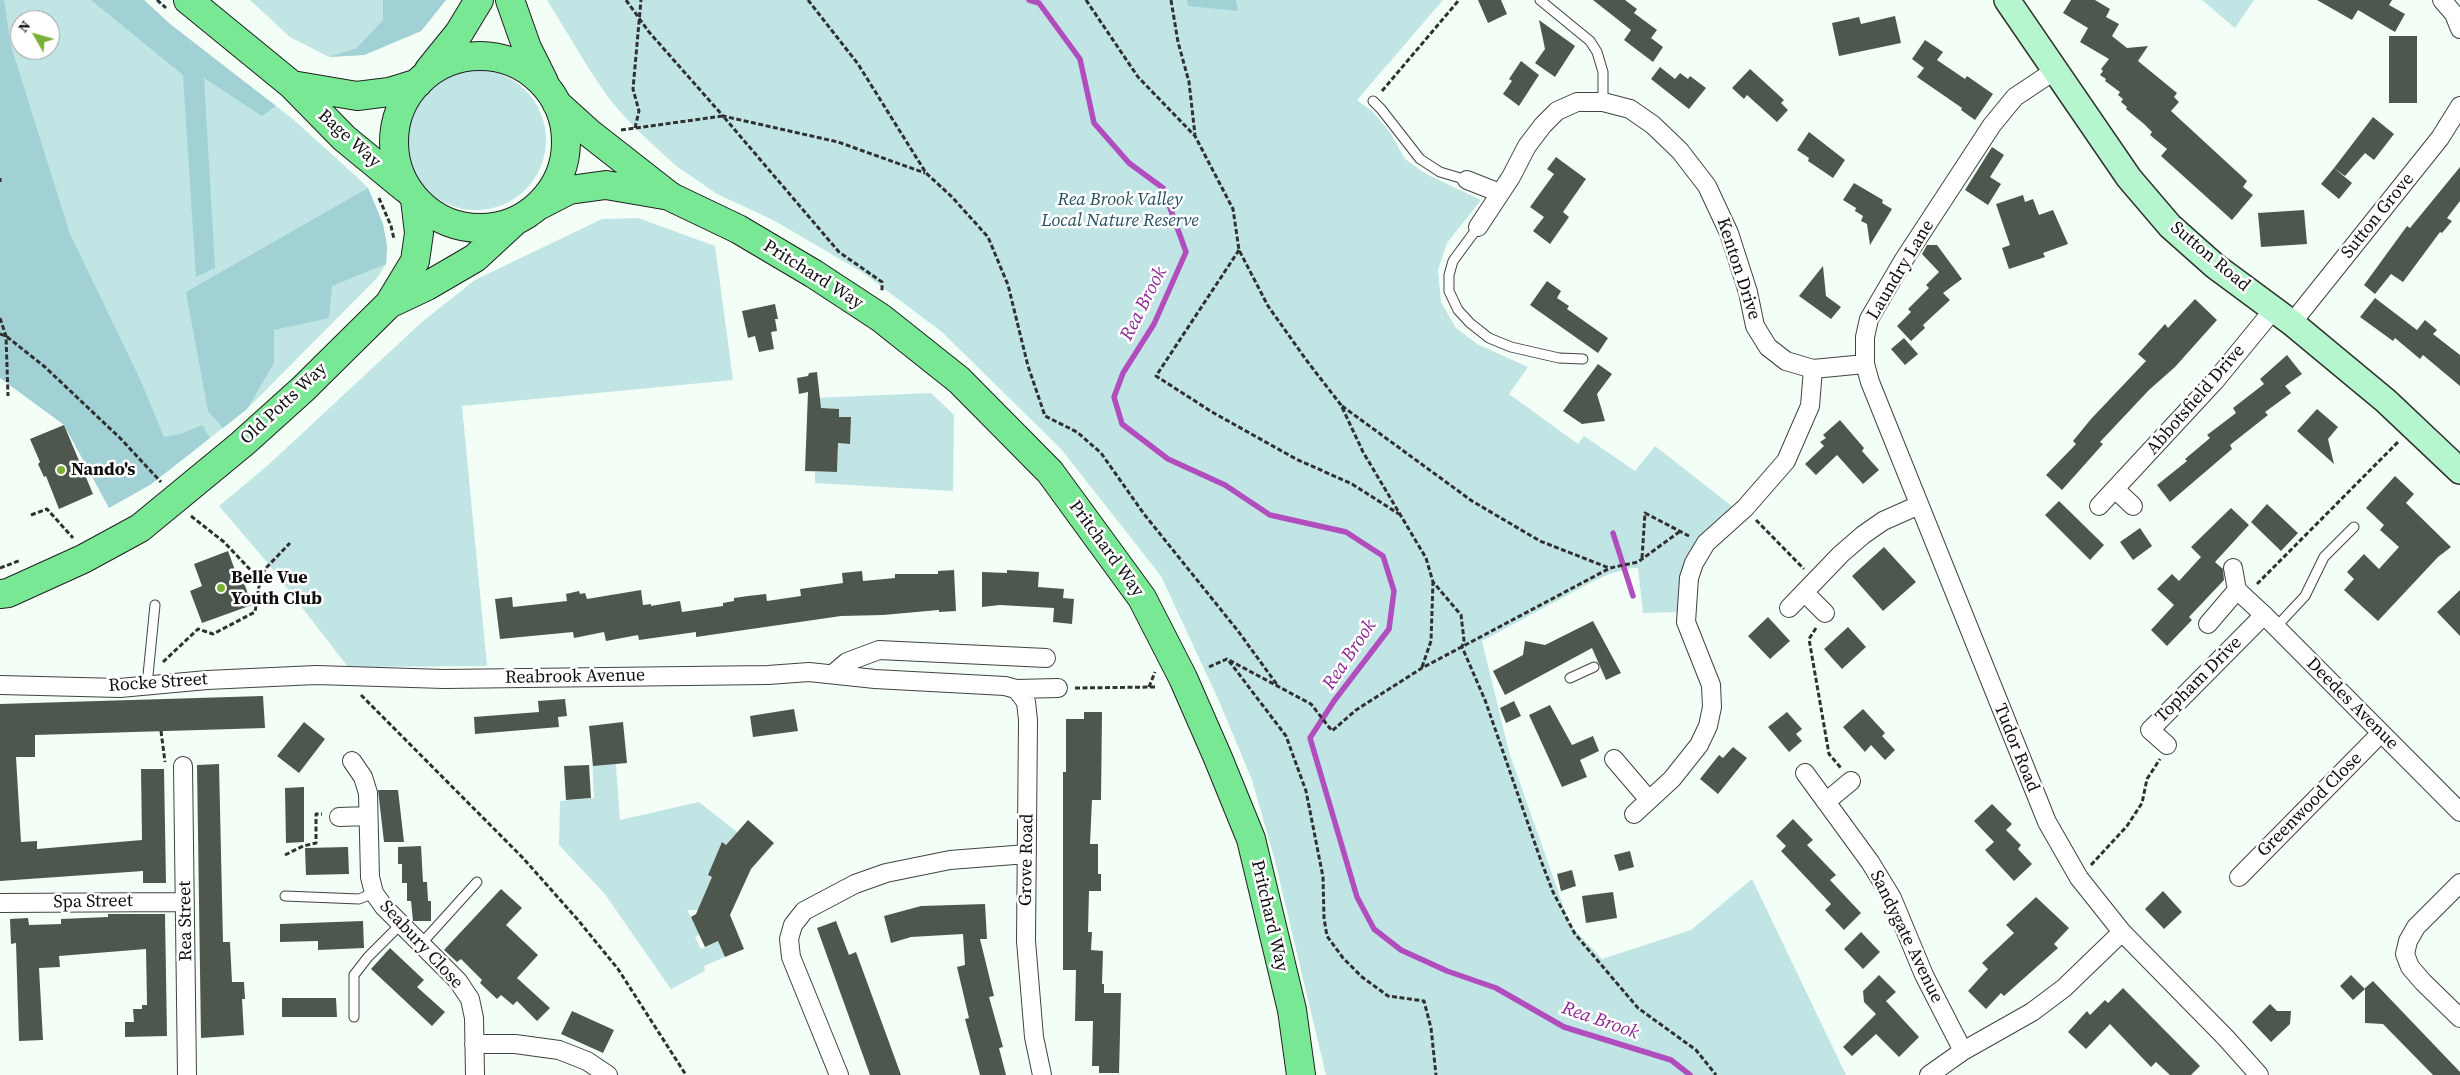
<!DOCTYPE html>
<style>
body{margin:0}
#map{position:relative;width:2460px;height:1075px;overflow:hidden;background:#f3fef6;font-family:"Source Serif 4",serif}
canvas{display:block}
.north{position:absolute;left:10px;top:10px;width:50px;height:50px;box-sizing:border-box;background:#fff;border:1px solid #9f9f9f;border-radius:50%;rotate:308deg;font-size:14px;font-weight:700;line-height:20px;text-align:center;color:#0f0f0f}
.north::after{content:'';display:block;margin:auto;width:18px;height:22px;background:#79b037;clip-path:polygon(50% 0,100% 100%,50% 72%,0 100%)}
</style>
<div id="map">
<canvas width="2460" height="1075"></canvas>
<div class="north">N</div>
</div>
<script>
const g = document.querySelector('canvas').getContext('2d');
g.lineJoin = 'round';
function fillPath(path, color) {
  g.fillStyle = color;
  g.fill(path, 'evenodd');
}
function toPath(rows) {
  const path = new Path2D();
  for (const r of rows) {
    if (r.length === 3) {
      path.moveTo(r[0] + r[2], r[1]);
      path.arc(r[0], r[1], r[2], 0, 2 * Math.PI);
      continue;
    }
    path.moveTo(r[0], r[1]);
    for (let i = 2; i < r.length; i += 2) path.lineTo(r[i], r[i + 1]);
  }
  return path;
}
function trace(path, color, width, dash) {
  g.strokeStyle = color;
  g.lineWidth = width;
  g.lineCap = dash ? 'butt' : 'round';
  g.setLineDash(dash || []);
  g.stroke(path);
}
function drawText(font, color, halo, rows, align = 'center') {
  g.font = font + ' "Source Serif 4",serif';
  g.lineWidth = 5;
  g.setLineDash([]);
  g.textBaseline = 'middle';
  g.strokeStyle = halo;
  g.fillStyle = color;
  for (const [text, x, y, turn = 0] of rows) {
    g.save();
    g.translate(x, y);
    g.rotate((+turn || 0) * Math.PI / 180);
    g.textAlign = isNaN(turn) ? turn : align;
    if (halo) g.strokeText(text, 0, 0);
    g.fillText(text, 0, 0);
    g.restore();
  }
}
fillPath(toPath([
 [0,0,144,0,170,24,294,120,358,178,368,188,383,224,387,246,386,264,377,278,247,409,150,485,70,415],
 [20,20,50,20,50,50,20,50],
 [250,0,446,0,421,31,364,55,329,57,290,37],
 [547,0,1443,0,1357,100,1373,112,1390,132,1405,159,1426,174,1481,200,1447,243,1438,270,1441,302,1456,328,1477,344,1528,367,1509,394,1578,444,1584,436,1635,471,1655,446,1733,507,1707,533,1679,612,1643,613,1638,568,1631,568,1609,574,1588,584,1482,641,1509,752,1570,925,1602,959,1691,930,1752,879,1846,1075,1326,1075,1275,861,1252,780,1219,701,1161,576,1061,449,942,332,862,272,773,220,717,194,675,165,635,128,610,100,591,72],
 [2202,0,2254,0,2235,28],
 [476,140,70],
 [638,218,715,246,733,380,462,406,487,666,348,667,266,561,219,506,267,466,423,321,475,280,602,219],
 [931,393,954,415,953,491,815,483,815,472,837,472,838,443,850,444,839,417,839,409,813,408,814,398],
 [615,753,620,820,699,802,737,832,726,845,722,843,708,875,716,879,707,889,702,901,709,910,687,910,696,927,714,919,718,926,695,937,701,949,718,941,725,957,704,966,705,971,671,989,604,893,559,845,560,801,594,798,592,755]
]), '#c0e5e4');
fillPath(toPath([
 [0,0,4,0,11,46,70,234,140,379,164,437,181,434,202,425,210,438,150,485,109,508,64,425,0,378],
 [91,0,144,0,170,24,276,106,262,116,204,78,215,268,196,277,183,75],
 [383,0,446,0,421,31,364,55,329,57,357,48,383,20],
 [1187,0,1236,0,1238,11,1188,6],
 [368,188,383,224,387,246,386,264,332,286,329,318,274,330,274,363,247,409,223,428,208,411,186,292]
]), '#a1d1d4');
trace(toPath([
 [1029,0,1039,3,1080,59,1094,123,1129,163,1163,188,1186,252,1154,324,1123,373,1114,397,1122,424,1168,459,1225,485,1270,515,1346,532,1383,556,1394,591,1389,629,1334,701,1310,738,1357,897,1374,929,1401,950,1447,971,1496,988,1564,1027,1671,1060,1690,1075],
 [1613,533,1633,596]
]), '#b24dbe', 5.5);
fillPath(toPath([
 [1478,0,1501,0,1507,14,1488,23],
 [1593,0,1625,0,1637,9,1634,13,1657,30,1651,38,1663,47,1653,62,1624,40,1631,30],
 [2071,0,2095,0,2110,9,2106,17,2119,24,2112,36,2127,48,2148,46,2138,61,2177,93,2174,97,2179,102,2171,111,2247,181,2243,187,2253,195,2232,220,2161,156,2167,149,2150,135,2152,132,2144,124,2126,109,2127,107,2121,102,2123,99,2118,95,2120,92,2105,81,2106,79,2100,75,2103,71,2101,69,2109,59,2080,42,2088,28,2063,13],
 [2317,0,2392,0,2389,5,2405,14,2395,32,2358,10,2352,20],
 [1895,16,1901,43,1839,56,1832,23,1859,17,1861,24],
 [1539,20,1575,46,1555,77,1535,63,1545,49],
 [2389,36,2417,36,2417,103,2389,103],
 [1925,40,1943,52,1937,60,1965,79,1967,76,1993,94,1975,120,1961,110,1962,108,1917,77,1924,68,1912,59],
 [1521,61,1539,75,1519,106,1503,94,1512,81,1509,79],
 [1660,67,1675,79,1680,73,1688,79,1690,76,1706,88,1689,109,1651,79],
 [1750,69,1784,100,1781,103,1788,110,1777,122,1747,95,1744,99,1732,88],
 [2373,117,2394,134,2374,160,2365,153,2345,176,2334,168],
 [1809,132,1845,160,1833,178,1808,161,1809,158,1797,150],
 [1992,147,2004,155,1990,177,2001,184,1988,205,1965,190],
 [1556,157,1586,179,1563,212,1569,217,1550,244,1533,231,1544,217,1530,207,1554,174,1547,169],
 [2460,167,2460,201,2447,218,2452,221,2442,233,2440,232,2403,282,2391,274,2375,294,2364,285,2407,226,2410,228],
 [2334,168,2352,183,2339,199,2321,184],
 [1854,183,1883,200,1882,203,1892,209,1870,245,1867,224,1861,221,1863,216,1855,211,1856,208,1843,200],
 [2023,195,2025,202,2033,199,2039,215,2053,210,2068,244,2043,253,2045,257,2009,269,2002,248,2010,245,1996,204],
 [2304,210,2307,244,2261,247,2258,213],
 [1927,245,1937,245,1962,279,1943,293,1950,300,1923,325,1925,328,1911,341,1897,326,1911,312,1908,309,1929,288,1926,285,1939,272,1922,254],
 [1823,266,1826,296,1841,307,1831,319,1799,296],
 [1547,281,1561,291,1557,298,1569,306,1567,309,1608,338,1598,353,1530,305],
 [2375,298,2417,330,2425,320,2437,330,2433,334,2460,355,2460,386,2423,355,2420,359,2395,338,2393,341,2360,317],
 [2195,299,2217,320,2175,367,2149,390,2100,442,2103,444,2062,490,2046,475,2076,444,2073,441,2091,419,2146,361,2138,354,2165,324,2168,328],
 [775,304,778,319,775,319,777,331,771,332,774,349,759,352,755,336,748,338,742,311],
 [1904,338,1918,354,1905,365,1891,349],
 [2287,355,2302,374,2285,386,2291,393,2265,412,2268,415,2230,445,2232,449,2170,502,2157,485,2187,461,2185,459,2210,438,2207,435,2236,413,2233,408,2264,384,2260,379],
 [1598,364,1612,374,1597,394,1605,421,1582,424,1563,411],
 [817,372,821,408,839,409,839,417,851,417,850,444,838,443,837,472,805,471,808,392,799,394,797,378,808,376,809,373],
 [2317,409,2338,427,2328,439,2334,464,2297,431],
 [1840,420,1864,448,1862,451,1879,470,1863,484,1837,455,1816,475,1805,464,1824,446,1820,442,1826,438,1823,435],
 [64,425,93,494,59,509,46,476,44,477,38,464,40,462,30,439],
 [2395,476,2414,494,2406,503,2451,547,2438,557,2378,621,2344,590,2354,579,2347,572,2364,554,2379,569,2399,547,2380,530,2384,525,2366,508],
 [2059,501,2104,545,2090,560,2045,515],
 [2267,504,2298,533,2281,551,2251,522],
 [2231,508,2249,525,2215,562,2223,569,2224,580,2189,617,2192,620,2167,646,2151,630,2174,605,2157,589,2172,574,2179,581,2201,557,2191,547],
 [2140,528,2152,546,2133,560,2120,542],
 [1884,547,1916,582,1883,611,1852,576],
 [228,551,236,573,240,572,252,605,202,623,190,591,202,586,194,564],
 [954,570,956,611,939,612,939,610,883,615,841,616,696,637,696,632,639,640,638,635,606,641,604,632,574,638,573,632,500,639,495,599,512,597,513,607,567,601,566,594,579,591,580,594,585,593,587,599,641,590,643,605,651,604,651,606,680,601,682,612,723,606,723,603,734,601,734,598,748,596,766,594,767,601,801,596,800,589,843,583,842,573,862,571,863,581,895,578,895,574,938,574,938,571],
 [1007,570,1039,572,1038,587,1064,589,1063,598,1074,599,1072,624,1053,622,1054,608,1000,605,982,607,982,572,1007,573],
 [2460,590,2460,636,2437,612],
 [1768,617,1790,641,1770,659,1748,636],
 [1593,621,1621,673,1606,680,1592,648,1505,695,1493,671,1523,655,1525,641,1545,645],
 [1848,627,1866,647,1842,669,1824,649],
 [263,696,265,728,35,735,35,757,16,757,21,842,37,841,37,849,142,840,141,769,164,769,166,883,143,883,143,871,0,881,0,704],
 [565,699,567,716,558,717,559,727,475,734,474,717,539,712,538,701],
 [1514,701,1521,716,1506,723,1500,708],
 [1550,705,1572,745,1593,736,1599,751,1580,760,1587,777,1562,787,1529,715],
 [794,709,798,731,753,737,750,716],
 [1863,709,1885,733,1882,736,1895,750,1885,760,1871,745,1865,752,1843,727],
 [1084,712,1102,712,1101,800,1092,800,1090,844,1098,844,1098,874,1101,874,1101,891,1089,891,1088,932,1092,932,1091,950,1103,951,1102,984,1104,984,1104,993,1121,993,1119,1073,1099,1073,1099,1066,1092,1066,1093,1021,1075,1021,1076,970,1063,970,1063,772,1066,772,1066,719,1084,719],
 [1787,712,1802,729,1796,734,1802,741,1789,752,1768,727],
 [304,722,325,739,299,773,277,756],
 [623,722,627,763,593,766,589,726],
 [1733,747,1747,758,1718,794,1700,779,1719,755,1723,758],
 [219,764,223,942,230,942,232,982,244,982,245,999,242,999,244,1035,201,1038,197,765],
 [589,765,591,798,566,800,564,766],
 [304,787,304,842,286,843,285,788],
 [378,790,398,790,404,842,384,842],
 [1992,804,2012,824,2006,830,2021,845,2018,849,2032,864,2014,881,1985,850,1994,842,1974,821],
 [1793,819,1813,840,1807,845,1836,875,1830,880,1861,913,1844,930,1825,910,1831,904,1781,851,1786,846,1776,836],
 [748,820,774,843,751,869,730,915,744,949,725,957,718,941,705,947,691,917,696,914,712,877,708,875,722,842,726,845],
 [421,846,423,882,427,882,428,901,431,901,431,921,413,921,411,901,407,901,407,883,402,883,402,864,398,864,398,847],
 [348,847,349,874,306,875,305,848],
 [1630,851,1634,867,1619,871,1614,855],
 [1572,870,1576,886,1561,891,1557,874],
 [501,889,522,908,506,925,538,955,517,978,550,1008,537,1021,517,1001,513,1005,501,995,497,999,480,983,482,980,461,959,457,962,444,950],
 [2163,891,2182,912,2164,929,2145,909],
 [1613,892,1617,918,1586,923,1582,896],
 [2036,897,2069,928,2054,944,2058,948,2004,996,2001,993,1986,1009,1968,991,1988,969,1982,963,2014,933,2006,925],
 [985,904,987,939,980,939,994,996,989,997,1003,1047,999,1048,1006,1075,980,1075,965,1019,969,1018,957,967,965,965,963,934,911,937,891,943,884,916,921,906],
 [108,914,165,914,167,1036,125,1037,125,1022,134,1022,133,1009,142,1009,142,1005,147,1005,146,949,59,956,60,967,39,968,43,1040,19,1041,16,943,11,944,10,919,28,918,29,925,61,924,61,919,108,917],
 [363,921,364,948,318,950,318,941,280,942,280,924],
 [836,921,849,955,856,952,901,1075,870,1075,817,928],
 [1861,932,1880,952,1863,969,1844,949],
 [390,948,424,980,417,987,445,1012,432,1026,371,969],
 [1879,975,1896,992,1886,1001,1919,1037,1899,1057,1876,1034,1852,1056,1843,1047,1876,1014,1864,1002,1863,991],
 [2351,975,2365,989,2353,1000,2340,986],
 [2373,981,2460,1072,2460,1075,2433,1075,2383,1024,2365,1023,2365,988],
 [2123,988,2200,1066,2191,1075,2170,1075,2156,1062,2151,1067,2110,1024,2086,1049,2068,1032,2087,1011,2090,1015,2105,1000,2108,1003],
 [282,998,336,998,337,1017,282,1017],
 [2270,1004,2277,1011,2291,1011,2290,1024,2271,1042,2252,1022],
 [572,1011,614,1030,603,1053,561,1034]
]), '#4e574d');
const lane = toPath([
 [1540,0,1590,41,1597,52,1603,72,1603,102],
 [1373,101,1381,109,1420,159,1440,172,1467,180],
 [1478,227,1453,261,1449,275,1449,291,1458,310,1470,323,1489,338,1511,347,1559,358,1583,359],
 [2276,627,2305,596,2324,557,2354,527],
 [1570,678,1594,667],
 [147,685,155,605],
 [285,896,359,899,374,893],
 [421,944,477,882],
 [354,1017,354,975,368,957,401,924]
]);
const street = toPath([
 [2442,0,2454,14,2460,29],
 [2054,71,2015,97,1992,125,1903,261,1869,319,1865,337,1865,364,1870,382,2047,822,2079,878,2122,932,2226,1038,2259,1075],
 [1467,180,1500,193],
 [1478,227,1511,177,1527,146,1543,125,1557,111,1577,102,1603,102,1630,109,1653,125,1680,151,1707,186,1729,233,1748,292,1755,326,1768,347,1786,361,1813,369,1865,364],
 [2292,323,2440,138,2460,106],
 [2115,489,2133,506],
 [2099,506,2215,381,2274,309],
 [2237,590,2264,615,2460,812],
 [1804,592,1825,613],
 [1789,608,1841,554,1863,535,1883,521,1919,505],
 [2208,624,2237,590,2233,568],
 [834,673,847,662,879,650,1046,658],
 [0,685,120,688,207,680,316,675,444,679,768,675,809,672,875,679,1005,686,1016,689,1058,688],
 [1016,689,1026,702,1028,720,1026,941,1034,1037,1042,1075],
 [2167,745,2150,730,2264,615],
 [1614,759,1649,800],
 [352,761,363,777,368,793,370,877,374,893,384,907,458,981,470,999,474,1018,475,1075],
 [183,766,187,1075],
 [1805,773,1870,862,1892,898,1924,975,1963,1051],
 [1827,801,1851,781],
 [1634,814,1672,779,1699,745,1708,726,1712,707,1711,685,1686,622,1689,578,1694,563,1706,543,1745,508,1786,461,1810,406,1813,369],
 [339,817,368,816],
 [2239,877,2381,733],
 [2460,883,2416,927,2408,941,2405,954,2410,967,2423,982,2460,1018],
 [0,903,185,902],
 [474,1044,515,1044,559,1050,587,1061,608,1075],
 [839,1075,791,957,789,939,793,925,804,911,855,884,886,873,950,860,1027,854],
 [1929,1075,1963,1051,2032,1012,2064,988,2122,932]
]);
const secondary = toPath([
 [2007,0,2129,178,2170,226,2215,266,2292,323,2386,401,2460,471]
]);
const primary = toPath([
 [188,0,292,85,344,138,406,189],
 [510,0,527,48,544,82],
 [480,142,86],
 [429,70,459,33,479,0],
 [292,85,357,96,389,92,418,83],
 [557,104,588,132,671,197,738,229,814,274,881,318,959,380,1050,472,1142,598,1183,678,1218,758,1251,839,1292,1010,1301,1075],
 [540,205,569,190,606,185,670,196],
 [389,304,427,286,475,258,514,222],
 [0,594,8,593,83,559,140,528,242,444,303,389,389,304,415,261,419,233,415,199]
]);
trace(lane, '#424242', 11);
trace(street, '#424242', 20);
trace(secondary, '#313131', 28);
trace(primary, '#202020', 30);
trace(toPath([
 [157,0,166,8],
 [626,0,649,32,723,116,838,142,925,173],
 [808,0,858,64,926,173,952,197,988,237,1008,285,1028,366,1045,416,1077,432,1101,453,1144,514,1238,631,1278,686],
 [1086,0,1138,77,1195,136,1233,209,1239,250,1268,306,1307,361,1341,405,1363,452,1426,558,1433,582,1461,615,1464,640,1462,647,1485,700,1540,858,1553,892,1575,934,1638,1008,1696,1050,1716,1075],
 [1171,0,1178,42,1189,82,1195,135],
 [1382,91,1459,0],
 [635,128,639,111,633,89,641,0],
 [621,130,723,116,839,252,882,282,882,292],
 [0,178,0,182],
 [379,198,391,226,394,239],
 [1239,250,1156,376,1212,412,1296,459,1352,484,1399,514],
 [0,318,6,336,8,396],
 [0,334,6,336,45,367,120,438,161,482],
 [1342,406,1472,501,1540,541,1609,568],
 [31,515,47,509,73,538],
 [191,516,224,542,260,580],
 [1756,520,1804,569],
 [1642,558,1645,513,1689,536],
 [0,568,21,560],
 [2257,584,2399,441],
 [1816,628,1809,639,1829,754,1841,768],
 [1229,661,1286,736,1306,791,1323,877,1324,918,1327,936,1343,958,1362,977,1388,996,1424,1001,1431,1028,1436,1075],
 [163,662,198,629,213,634,255,612,260,580,265,569,290,543],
 [1209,667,1227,659,1311,704,1332,731,1356,710,1422,668,1610,568,1638,562,1679,532],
 [1422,667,1431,641,1433,582],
 [1149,687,1155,672],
 [1075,688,1155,687],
 [361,695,523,858,578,920,618,969,686,1075],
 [161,731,165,762],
 [285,855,303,846,316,843,316,814,322,814],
 [2091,865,2127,826,2142,803,2147,779,2160,759]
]), '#313131', 3, [5, 2.5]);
trace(lane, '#fff', 9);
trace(street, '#fff', 18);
trace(secondary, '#b6f6cf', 25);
trace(primary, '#78e895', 28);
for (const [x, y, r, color] of [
 [61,470,5,"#79b037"],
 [221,588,5,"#79b037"]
]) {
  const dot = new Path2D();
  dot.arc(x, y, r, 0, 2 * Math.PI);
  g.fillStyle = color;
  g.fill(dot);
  trace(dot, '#fff', 2);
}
drawText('18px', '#0f0f0f', '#fff', [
 ["Bage Way",349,139,42],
 ["Sutton Grove",2378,216,-51],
 ["Sutton Road",2210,257,40],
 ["Kenton Drive",1738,269,72],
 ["Laundry Lane",1901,270,-59],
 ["Pritchard Way",813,275,32],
 ["Abbotsfield Drive",2196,400,-49],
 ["Old Potts Way",284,404,-43],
 ["Pritchard Way",1106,549,54],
 ["Reabrook Avenue",575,677,-1],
 ["Topham Drive",2199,680,-45],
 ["Rocke Street",158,683,-4],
 ["Deedes Avenue",2352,704,45],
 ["Tudor Road",2016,748,68],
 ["Greenwood Close",2310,805,-45],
 ["Grove Road",1027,860,-89],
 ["Spa Street",93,902,-1],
 ["Pritchard Way",1269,916,77],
 ["Rea Street",186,921,-91],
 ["Sandygate Avenue",1906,937,64],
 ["Seabury Close",421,945,47]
]);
drawText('italic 18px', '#274f60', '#fff', [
 ["Rea Brook Valley",1120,200],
 ["Local Nature Reserve",1120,221]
]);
drawText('bold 18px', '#0f0f0f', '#fff', [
 ["Nando's",71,470],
 ["Belle Vue",231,578],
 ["Youth Club",231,599]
], 'left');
drawText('italic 19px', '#8c2793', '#fff', [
 ["Rea Brook",1144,304,-63],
 ["Rea Brook",1350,655,-56],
 ["Rea Brook",1600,1021,19]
]);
</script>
